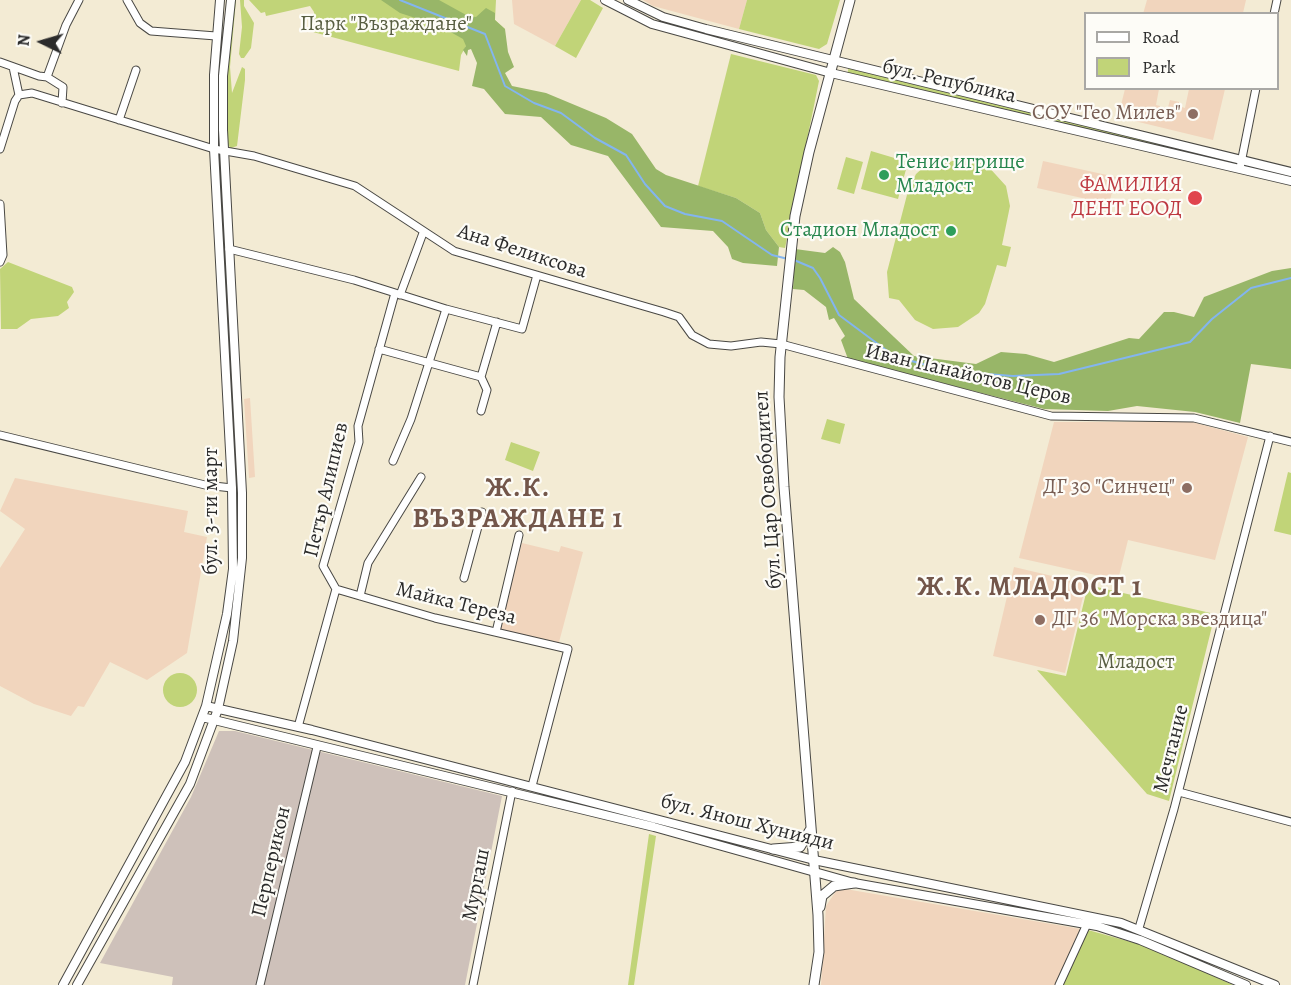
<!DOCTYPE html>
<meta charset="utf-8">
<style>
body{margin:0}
#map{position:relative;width:1291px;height:985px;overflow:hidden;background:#f3ebd4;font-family:Alegreya,serif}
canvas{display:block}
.legend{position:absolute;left:1084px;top:12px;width:195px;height:78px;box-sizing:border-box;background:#fdfcf7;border:2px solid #a9a8a5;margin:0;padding:8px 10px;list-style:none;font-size:18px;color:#2b2b2b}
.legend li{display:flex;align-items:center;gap:12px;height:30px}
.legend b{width:30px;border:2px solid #a9a8a5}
.north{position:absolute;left:12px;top:12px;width:60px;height:60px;-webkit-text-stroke:4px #fdfcf7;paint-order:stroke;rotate:275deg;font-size:16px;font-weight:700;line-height:24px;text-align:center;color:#2b2b2b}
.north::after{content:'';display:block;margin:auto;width:21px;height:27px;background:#2b2b2b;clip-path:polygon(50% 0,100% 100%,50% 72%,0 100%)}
</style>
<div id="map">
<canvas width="1291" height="985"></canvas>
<ul class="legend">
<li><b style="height:8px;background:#fff"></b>Road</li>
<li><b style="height:16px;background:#c1d478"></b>Park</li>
</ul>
<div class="north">N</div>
</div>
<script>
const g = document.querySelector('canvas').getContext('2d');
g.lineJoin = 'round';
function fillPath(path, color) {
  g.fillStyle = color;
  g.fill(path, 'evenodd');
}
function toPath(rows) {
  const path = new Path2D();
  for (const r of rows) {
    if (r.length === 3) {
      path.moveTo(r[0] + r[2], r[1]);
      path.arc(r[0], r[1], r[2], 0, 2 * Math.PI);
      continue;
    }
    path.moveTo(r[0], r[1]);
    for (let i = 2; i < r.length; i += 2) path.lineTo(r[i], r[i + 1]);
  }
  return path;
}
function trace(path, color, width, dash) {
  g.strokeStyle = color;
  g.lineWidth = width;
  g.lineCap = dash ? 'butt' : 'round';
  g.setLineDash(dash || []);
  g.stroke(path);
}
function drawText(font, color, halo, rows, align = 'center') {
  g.font = font + ' Alegreya,serif';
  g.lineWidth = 4.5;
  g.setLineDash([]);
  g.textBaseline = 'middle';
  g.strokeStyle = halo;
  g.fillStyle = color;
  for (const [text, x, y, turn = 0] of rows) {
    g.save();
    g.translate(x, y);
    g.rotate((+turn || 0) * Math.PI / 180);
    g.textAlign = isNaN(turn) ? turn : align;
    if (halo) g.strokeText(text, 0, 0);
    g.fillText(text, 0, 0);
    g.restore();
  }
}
fillPath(toPath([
 [512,0,581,0,555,46,514,24],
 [643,0,747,0,739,29,653,6],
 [1147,0,1246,0,1243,13,1143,14],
 [1125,89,1159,89,1156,105,1160,106,1159,113,1166,115,1170,100,1179,102,1179,106,1185,108,1189,89,1225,89,1213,140,1118,117],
 [1043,161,1116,177,1109,204,1037,188],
 [250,398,255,477,249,478,244,399],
 [1054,422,1192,422,1248,437,1215,560,1128,540,1118,580,1019,558],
 [15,478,188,511,184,532,207,537,187,653,147,680,110,662,84,707,78,706,71,716,34,704,0,686,0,568,25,529,0,511],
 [522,543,559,552,561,546,583,552,558,646,499,630],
 [1014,567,1086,584,1065,673,993,656],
 [846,889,857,891,1081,929,1055,985,821,985,826,906,836,891]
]), '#f1d5bd');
fillPath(toPath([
 [219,731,235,731,502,796,465,985,172,985,173,977,100,963,191,797]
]), '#cec1ba');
fillPath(toPath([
 [233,0,236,0,230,67,232,93,242,67,245,69,245,80,237,146,231,148,226,143,226,46],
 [240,0,244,0,244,6,254,23,251,48,244,58,241,58,239,54,242,27],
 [249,0,496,0,495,20,505,29,466,46,461,55,459,71,313,32,314,12,310,6,266,16,265,12,261,13],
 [581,0,590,0,603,8,576,58,555,46],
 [747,0,840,0,827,44,819,49,739,29],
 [731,54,816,75,819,81,785,248,779,247,766,230,760,213,736,198,698,186],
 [849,65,1225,155,1222,163,847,76],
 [871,151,908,162,898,199,861,189],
 [846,157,863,162,854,194,837,189],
 [958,159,986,164,1006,186,1010,206,1002,245,1011,247,1006,267,997,265,985,304,979,313,958,327,933,329,915,320,899,300,889,298,887,272,908,191,916,174,926,165,935,167],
 [8,262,72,287,74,292,67,302,69,308,58,316,31,319,17,329,1,329,0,269],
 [827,419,845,424,840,444,821,439],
 [511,442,540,452,533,471,505,460],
 [1288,472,1291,473,1291,535,1274,531],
 [1088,585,1215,614,1169,801,1147,794,1037,670,1066,676],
 [180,690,17],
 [649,834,656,836,634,985,628,985],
 [1088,930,1149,947,1233,985,1063,985]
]), '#c1d478');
fillPath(toPath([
 [381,0,439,0,468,16,476,17,486,8,495,13,495,20,505,29,508,52,514,67,505,73,512,86,546,93,606,118,632,134,656,169,666,175,736,198,760,213,766,230,779,247,777,266,743,263,732,259,728,247,713,231,661,227,608,156,571,145,541,117,505,114,484,89,472,86,477,63,471,49,468,50,467,56,463,50,466,46,463,39,440,26,400,13],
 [833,247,840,252,845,262,854,299,914,356,976,364,1001,352,1026,354,1054,362,1129,338,1139,339,1164,312,1174,312,1194,317,1204,297,1272,271,1291,268,1291,369,1251,364,1240,423,1195,412,1137,406,1108,411,1044,409,848,359,841,340,845,336,834,318,829,320,826,307,804,290,793,289,795,249,825,253]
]), '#98b668');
trace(toPath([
 [400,0,485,34,505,86,534,103,561,113,595,138,626,155,645,184,665,206,685,214,722,221,772,255,788,259],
 [794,260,813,268,820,278,839,315,894,356,947,371,1013,376,1059,374,1190,342,1212,319,1251,288,1291,278]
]), '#83b5ef', 2);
const minor = toPath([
 [127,0,140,23,151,31,216,36],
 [1274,14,1277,0],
 [0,62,39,76,47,77,66,25,79,0],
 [13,67,19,95],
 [47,77,63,87,62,103],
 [119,120,136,70],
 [0,149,15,101,19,95,32,93,214,149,254,156,355,186,454,251,664,312,679,317,692,335,709,344,731,346,761,342,781,344,1051,416,1194,418,1291,442],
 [1240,168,1256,88],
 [0,204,3,255,0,262],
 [229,249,354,280,446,309,522,329,537,275],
 [400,295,423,233],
 [379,349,481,377,487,390,481,411],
 [481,377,497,322],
 [0,435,205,485,232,488],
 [393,461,411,419,446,309],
 [464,578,482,512],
 [336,589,435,618,568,649,532,786],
 [360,596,368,563,421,477],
 [496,632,519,535],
 [298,727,336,589,323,566,359,442,358,426,395,293],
 [1179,792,1291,822],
 [1139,928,1174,809,1270,436],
 [260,985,317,747],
 [473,985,512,791],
 [1059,985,1087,924]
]);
const tertiary = toPath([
 [605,0,652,24,831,73,1291,181],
 [628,0,663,17,706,29,1291,172],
 [206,706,312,730,814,860,1121,923,1275,985],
 [202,717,654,827,854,883,1097,926,1140,940,1246,985],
 [63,985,185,762,206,706,227,614,233,569,232,488,214,149,214,75,220,0],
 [77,985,190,784,218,709,233,641,242,558,242,493,223,130,223,76,231,0]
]);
const secondary = toPath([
 [773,849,800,847,810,830],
 [820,907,822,896,834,886,854,883],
 [814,985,819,952,818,915,784,487,779,397,780,357,795,216,809,152,850,0]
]);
trace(minor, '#494844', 9);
trace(tertiary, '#494844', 10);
trace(secondary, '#494844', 11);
trace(minor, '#fff', 7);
trace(tertiary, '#fff', 8);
trace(secondary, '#fff', 9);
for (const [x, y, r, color] of [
 [1193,114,6,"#8d6e63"],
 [884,175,6,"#2e9e5b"],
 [1195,198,8,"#e0444e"],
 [951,231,6,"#2e9e5b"],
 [1187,488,6,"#8d6e63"],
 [1040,620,6,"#8d6e63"]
]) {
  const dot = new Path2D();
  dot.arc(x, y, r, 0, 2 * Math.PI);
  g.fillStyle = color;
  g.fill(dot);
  trace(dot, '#fdfcf7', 2);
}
drawText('21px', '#585e42', '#fdfcf7', [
 ["Парк \"Възраждане\"",386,25],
 ["Младост",1136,663]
]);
drawText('21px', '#2b2b2b', '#fdfcf7', [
 ["бул. Република",949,82,13],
 ["Ана Феликсова",522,252,18],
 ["Иван Панайотов Церов",968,375,13],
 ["Петър Алипиев",327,490,-77],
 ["бул. Цар Освободител",769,490,-94],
 ["бул. 3-ти март",212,511,-90],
 ["Майка Тереза",456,604,14],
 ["Мечтание",1172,749,-76],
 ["бул. Янош Хунияди",747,823,14],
 ["Перперикон",272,862,-77],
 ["Мургаш",477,885,-79]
]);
drawText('21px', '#785e54', '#fdfcf7', [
 ["СОУ \"Гео Милев\"",1181,114],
 ["ДГ 30 \"Синчец\"",1175,488],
 ["ДГ 36 \"Морска звездица\"",1052,620,"left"]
], 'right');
drawText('21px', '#27864d', '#fdfcf7', [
 ["Тенис игрище",896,163],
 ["Младост",896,187],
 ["Стадион Младост",939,231,"right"]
], 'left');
drawText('21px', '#be3a42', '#fdfcf7', [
 ["ФАМИЛИЯ",1182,186],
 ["ДЕНТ ЕООД",1182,210]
], 'right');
g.letterSpacing = '1.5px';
drawText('bold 27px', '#73564a', '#fdfcf7', [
 ["Ж.К.",518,489],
 ["ВЪЗРАЖДАНЕ 1",518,520],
 ["Ж.К. МЛАДОСТ 1",1030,588]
]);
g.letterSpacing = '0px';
</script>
